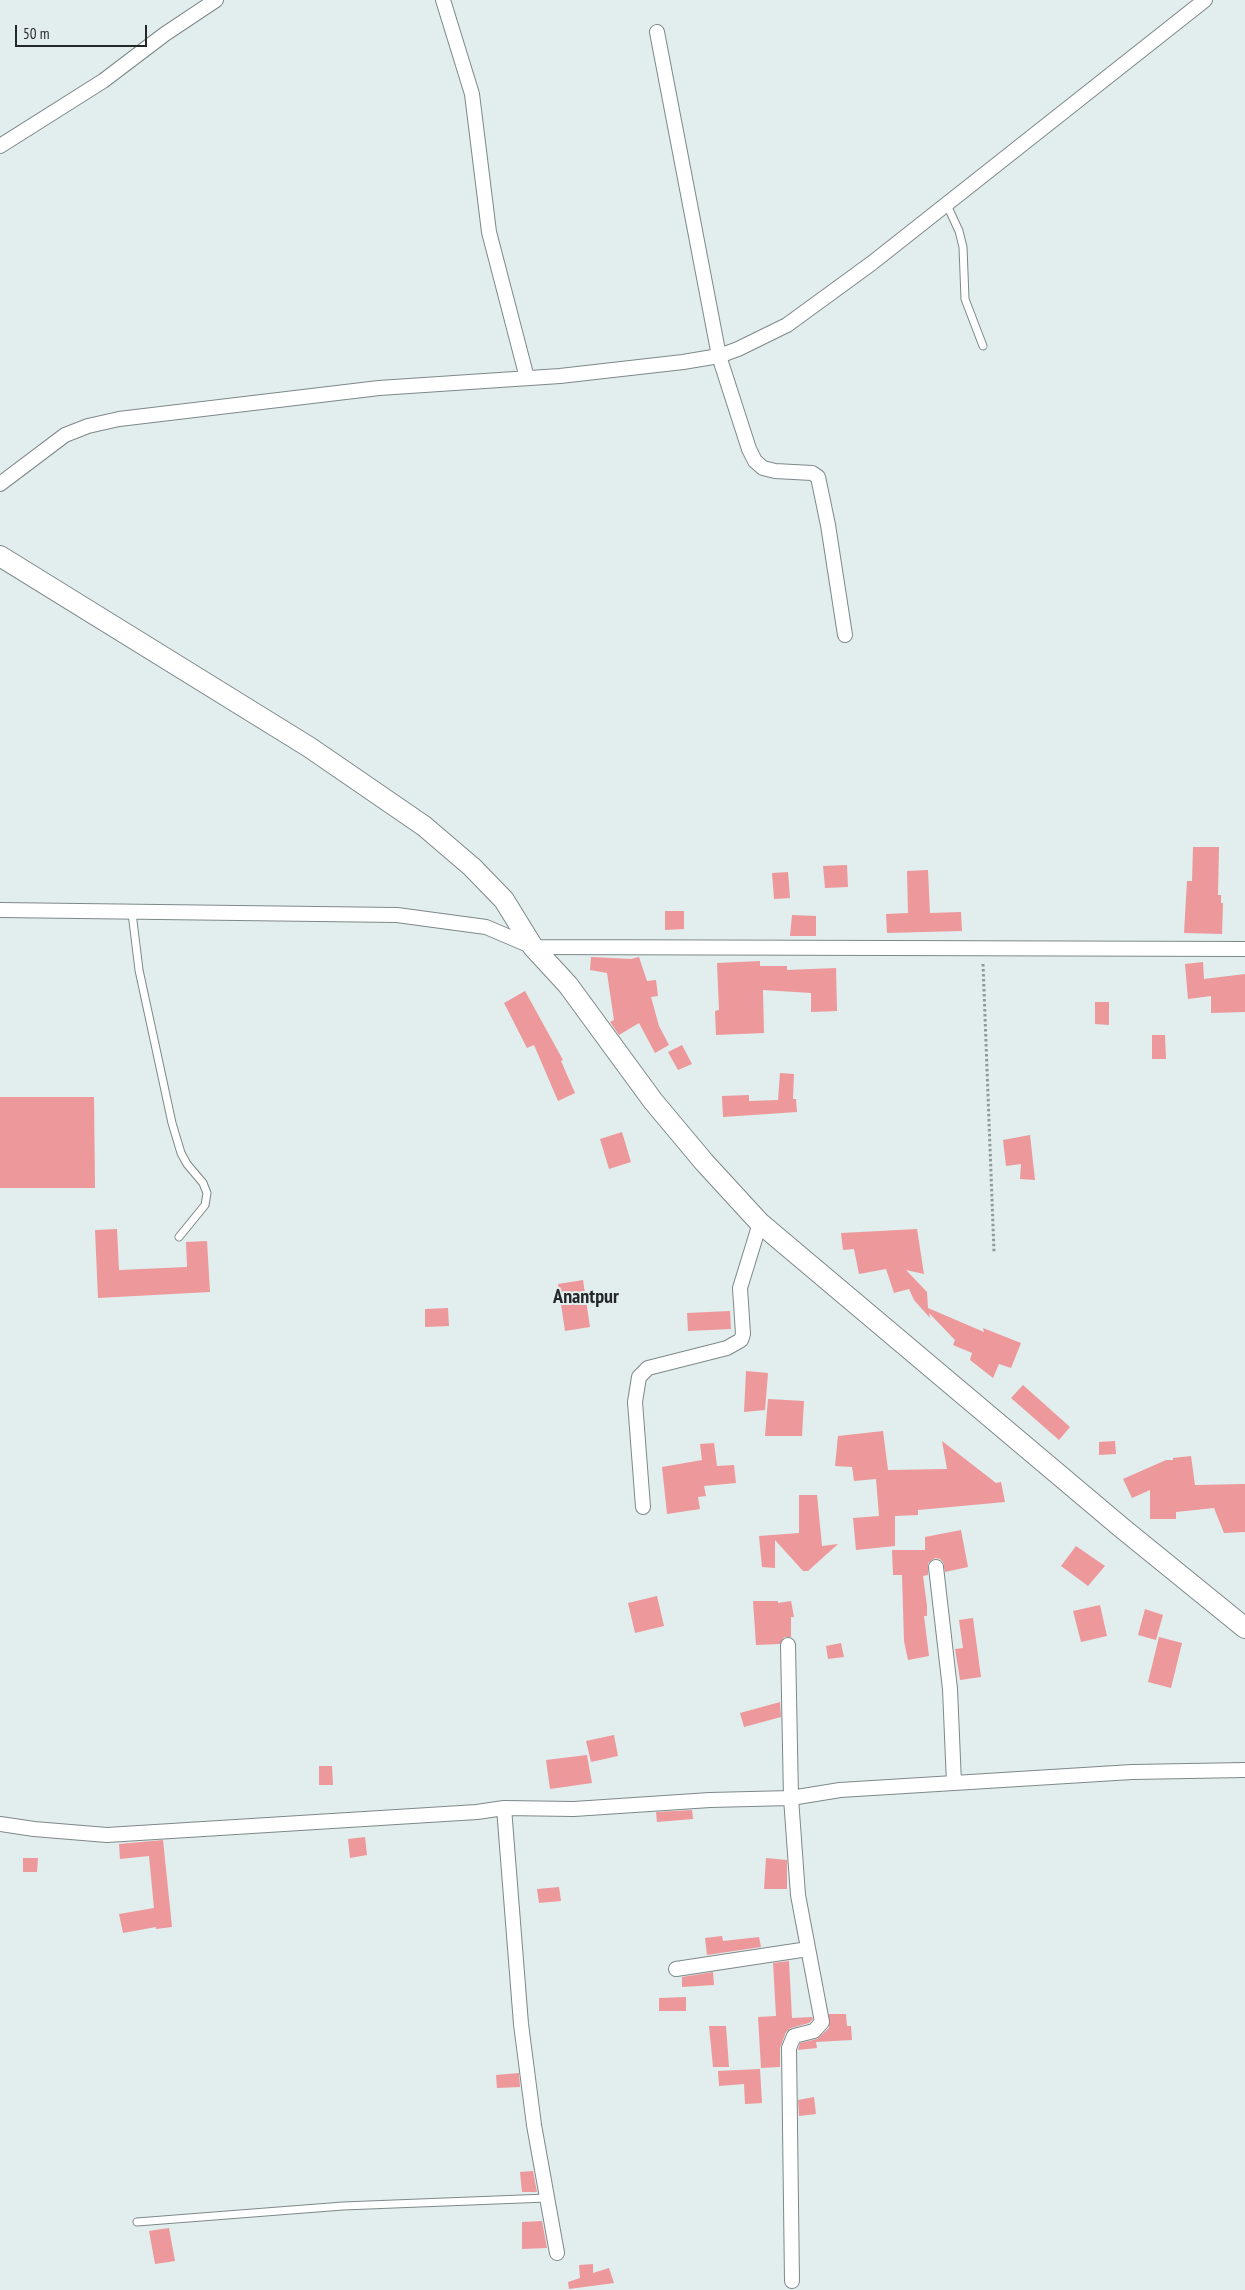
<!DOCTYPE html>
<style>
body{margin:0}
#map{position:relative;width:1245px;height:2290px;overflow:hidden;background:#e2edee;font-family:"PT Sans Narrow",sans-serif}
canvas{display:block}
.scale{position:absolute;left:15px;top:25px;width:132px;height:22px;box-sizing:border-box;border:2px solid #242728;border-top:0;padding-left:6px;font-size:15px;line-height:18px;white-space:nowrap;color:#242728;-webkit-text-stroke:4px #e2edee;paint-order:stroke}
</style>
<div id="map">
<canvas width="1245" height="2290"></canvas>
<div class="scale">50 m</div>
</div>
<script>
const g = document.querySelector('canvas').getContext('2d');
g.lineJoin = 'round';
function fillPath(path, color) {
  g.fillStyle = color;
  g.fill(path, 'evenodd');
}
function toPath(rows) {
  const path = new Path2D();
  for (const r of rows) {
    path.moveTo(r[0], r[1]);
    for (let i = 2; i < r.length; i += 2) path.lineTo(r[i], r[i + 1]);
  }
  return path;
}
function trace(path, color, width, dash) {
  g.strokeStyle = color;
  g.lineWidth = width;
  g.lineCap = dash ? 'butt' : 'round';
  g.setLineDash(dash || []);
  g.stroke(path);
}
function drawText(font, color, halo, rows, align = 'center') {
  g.font = font + ' "PT Sans Narrow",sans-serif';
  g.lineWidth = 4;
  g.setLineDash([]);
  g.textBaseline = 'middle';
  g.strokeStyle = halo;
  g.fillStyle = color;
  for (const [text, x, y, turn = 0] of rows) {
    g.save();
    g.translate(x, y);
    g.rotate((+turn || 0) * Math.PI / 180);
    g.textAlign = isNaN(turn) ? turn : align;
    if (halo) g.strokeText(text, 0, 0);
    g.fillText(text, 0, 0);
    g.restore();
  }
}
fillPath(toPath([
 [1193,847,1219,847,1218,895,1221,895,1221,903,1223,903,1222,934,1184,933,1187,881,1192,881],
 [847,865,848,887,825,888,823,866],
 [928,870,930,913,961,912,962,931,887,933,886,914,908,913,907,871],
 [788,872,790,898,774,899,772,873],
 [665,911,684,911,684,929,665,930],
 [792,915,816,916,816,936,790,936],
 [591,957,631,959,639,957,647,981,656,980,658,996,651,997,659,1026,669,1045,655,1053,639,1023,619,1035,610,1022,614,1020,607,973,590,970],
 [760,961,760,966,787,966,787,970,836,968,837,1011,811,1012,811,993,763,990,764,1033,716,1035,715,1011,719,1010,717,963],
 [1203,962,1204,979,1245,974,1245,1012,1211,1013,1211,996,1188,999,1185,964],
 [525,991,563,1060,561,1061,575,1093,558,1101,534,1045,527,1048,504,1003],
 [1095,1002,1109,1002,1109,1025,1095,1024],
 [1152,1035,1165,1035,1166,1059,1152,1059],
 [682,1045,692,1064,678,1070,668,1052],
 [780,1073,794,1074,793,1099,796,1099,797,1112,723,1117,722,1096,749,1095,749,1101,778,1100],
 [0,1097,94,1097,95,1188,0,1188],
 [622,1132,631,1162,609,1169,600,1139],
 [1030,1135,1035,1180,1020,1179,1021,1164,1006,1166,1003,1140],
 [117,1229,119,1270,187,1267,186,1242,207,1241,210,1292,98,1298,95,1230],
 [917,1229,924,1274,906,1270,927,1292,928,1308,984,1332,983,1328,1021,1343,1011,1368,999,1364,993,1378,970,1360,972,1353,953,1345,955,1340,929,1313,930,1318,914,1300,909,1289,894,1293,886,1269,859,1274,854,1249,843,1250,841,1233],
 [583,1280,590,1327,565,1331,558,1284],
 [448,1308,449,1326,425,1327,425,1309],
 [730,1311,731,1329,688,1331,687,1313],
 [746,1371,768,1373,765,1410,744,1412],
 [1023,1385,1070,1427,1059,1440,1011,1398],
 [768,1399,804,1401,802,1436,765,1436],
 [883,1431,888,1470,947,1469,942,1441,996,1483,1001,1482,1005,1502,918,1510,918,1515,895,1516,895,1546,856,1550,853,1518,879,1516,876,1479,854,1481,852,1467,835,1466,838,1436],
 [1115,1441,1116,1454,1099,1455,1099,1442],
 [714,1443,717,1466,734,1465,736,1483,704,1486,706,1496,698,1497,700,1509,667,1514,662,1467,702,1460,700,1444],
 [1191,1456,1195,1485,1245,1484,1245,1532,1224,1533,1214,1508,1176,1512,1176,1519,1150,1519,1150,1490,1132,1498,1123,1479,1166,1460,1173,1460,1173,1458],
 [799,1495,817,1495,822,1546,838,1544,808,1571,803,1571,775,1540,775,1568,762,1567,759,1536,799,1533],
 [961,1530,968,1567,945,1572,943,1562,940,1559,935,1558,928,1563,928,1575,923,1576,927,1606,927,1616,924,1616,929,1656,908,1660,904,1641,902,1575,893,1575,892,1550,925,1550,925,1537],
 [1076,1546,1105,1566,1088,1586,1061,1566],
 [657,1596,664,1626,635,1633,628,1603],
 [753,1601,778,1601,778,1603,791,1601,794,1617,791,1617,791,1637,784,1637,780,1644,756,1645],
 [1100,1605,1107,1636,1081,1642,1073,1611],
 [1145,1609,1163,1615,1156,1640,1138,1635],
 [973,1618,981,1677,960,1680,955,1649,963,1648,959,1620],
 [1159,1637,1182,1643,1171,1688,1148,1682],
 [841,1643,844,1657,828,1659,826,1646],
 [780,1702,781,1717,744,1727,740,1713],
 [614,1735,618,1756,591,1762,586,1741],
 [587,1755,592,1783,550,1789,546,1760],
 [319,1766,332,1766,333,1785,319,1785],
 [692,1810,693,1819,657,1822,656,1812],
 [365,1837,367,1855,350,1858,348,1839],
 [163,1840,172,1927,156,1929,156,1927,123,1933,119,1914,154,1908,149,1856,120,1859,119,1844],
 [23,1858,38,1858,37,1872,23,1872],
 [766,1858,787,1860,787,1889,764,1889],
 [559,1887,561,1901,539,1903,537,1889],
 [722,1936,723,1941,759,1937,761,1947,707,1955,705,1938],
 [789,1961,792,2018,812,2017,813,2019,809,2023,791,2028,786,2032,780,2048,780,2067,761,2068,758,2017,776,2016,773,1963],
 [713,1972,714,1985,682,1987,682,1977],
 [686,1997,686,2011,659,2011,659,1998],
 [829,2014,846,2014,847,2026,851,2026,852,2040,816,2042,817,2048,798,2050,800,2043,817,2039,829,2028],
 [709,2026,726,2026,729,2067,713,2067],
 [760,2069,762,2103,745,2104,744,2084,719,2086,718,2071],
 [519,2073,520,2087,497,2088,496,2075],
 [814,2097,816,2114,799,2116,798,2100],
 [533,2171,537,2192,522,2192,520,2172],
 [542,2221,547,2248,522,2249,522,2222],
 [169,2228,175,2261,155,2264,149,2231],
 [593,2264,593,2273,609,2268,614,2283,569,2289,568,2282,580,2278,579,2265]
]), '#ed989a');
const lane = toPath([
 [947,205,959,231,963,247,965,299,983,346],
 [132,913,139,970,172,1123,181,1153,187,1164,203,1183,207,1193,205,1205,179,1237],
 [137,2222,343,2206,547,2198]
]);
const street = toPath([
 [443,0,472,94,489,232,527,378],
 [657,32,719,356,749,449,755,461,763,468,775,471,812,473,818,477,828,525,845,635],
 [0,146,103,81,165,34,216,0],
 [0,484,65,435,88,426,119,419,379,388,560,376,683,362,719,356,738,349,787,325,872,263,1205,0],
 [0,910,397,915,486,927,533,947,1245,949],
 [643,1507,635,1402,639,1377,648,1368,727,1348,741,1340,743,1334,740,1288,760,1223],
 [936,1567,950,1689,954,1783],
 [788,1645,791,1798,798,1895,822,2022,814,2031,794,2036,789,2048,792,2281],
 [504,1808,521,2024,534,2125,557,2253],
 [0,1824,34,1829,107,1835,477,1812,504,1808,574,1809,710,1800,791,1798,840,1790,954,1783,1132,1772,1245,1770],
 [676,1969,808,1949]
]);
const secondary = toPath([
 [0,556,309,747,424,826,472,867,504,900,533,947,568,985,653,1101,704,1162,760,1223,1122,1528,1245,1628]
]);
trace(lane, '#7e8889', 9);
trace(street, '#7e8889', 16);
trace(secondary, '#7e8889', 22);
trace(toPath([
 [983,964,994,1252]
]), '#919899', 3, [2.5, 2.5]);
trace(lane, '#fff', 7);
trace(street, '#fff', 14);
trace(secondary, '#fff', 20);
drawText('bold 20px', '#242728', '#e2edee', [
 ["Anantpur",586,1297]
]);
</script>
